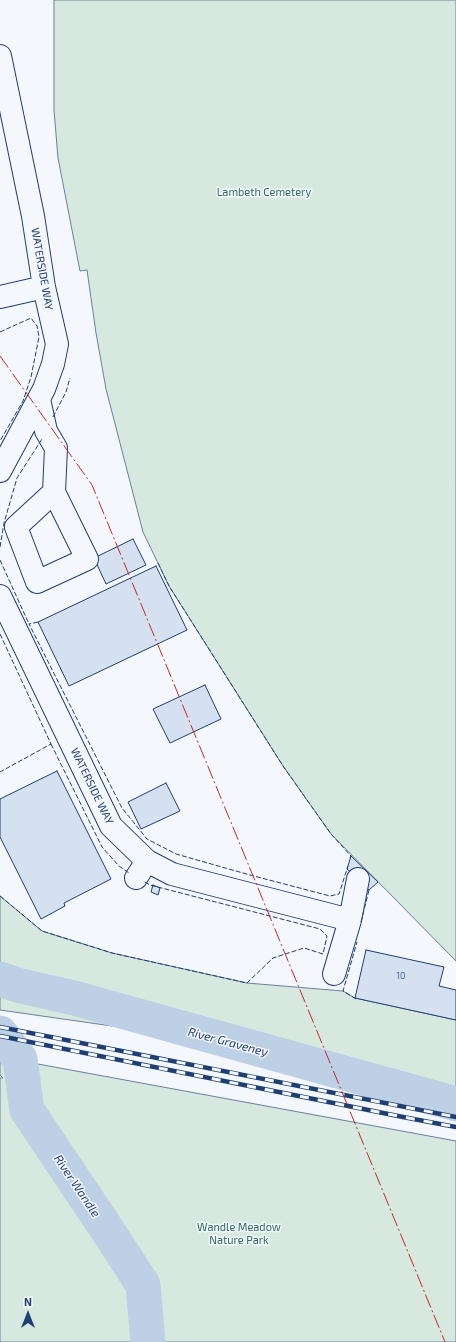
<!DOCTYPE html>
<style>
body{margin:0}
#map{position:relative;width:456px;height:1342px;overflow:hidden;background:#f4f7fb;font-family:"Exo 2",sans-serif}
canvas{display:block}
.north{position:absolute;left:8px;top:1294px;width:40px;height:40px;-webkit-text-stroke:3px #f4f7fb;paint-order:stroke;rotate:0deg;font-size:11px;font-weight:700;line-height:16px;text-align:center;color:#1d3f73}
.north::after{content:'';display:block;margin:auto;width:14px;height:18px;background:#1d3f73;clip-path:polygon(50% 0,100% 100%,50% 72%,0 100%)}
</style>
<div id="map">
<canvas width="456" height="1342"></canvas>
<div class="north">N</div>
</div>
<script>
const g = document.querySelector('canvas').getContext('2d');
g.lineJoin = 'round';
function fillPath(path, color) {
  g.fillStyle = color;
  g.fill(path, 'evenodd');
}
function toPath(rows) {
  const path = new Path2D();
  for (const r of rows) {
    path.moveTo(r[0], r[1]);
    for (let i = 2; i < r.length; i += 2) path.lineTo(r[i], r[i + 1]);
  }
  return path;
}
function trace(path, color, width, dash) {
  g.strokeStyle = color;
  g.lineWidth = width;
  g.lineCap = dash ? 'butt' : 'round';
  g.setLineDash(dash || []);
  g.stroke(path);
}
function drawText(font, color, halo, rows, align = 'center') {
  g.font = font + ' "Exo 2",sans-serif';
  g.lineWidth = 3;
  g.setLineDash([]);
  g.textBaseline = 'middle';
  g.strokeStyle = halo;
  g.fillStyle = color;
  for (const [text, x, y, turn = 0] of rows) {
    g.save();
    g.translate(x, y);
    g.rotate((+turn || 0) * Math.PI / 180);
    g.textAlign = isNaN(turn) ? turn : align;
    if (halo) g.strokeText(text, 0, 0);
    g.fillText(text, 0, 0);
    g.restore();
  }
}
const green = toPath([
 [54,0,456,0,456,961,331,834,283,766,169,586,143,532,106,389,96,333,87,270,80,271,58,158,54,110,54,0],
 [0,896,42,931,112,953,247,983,343,991,355,998,456,1020,456,1096,161,1033,0,1010,0,896],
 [0,1057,456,1141,456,1342,0,1342,0,1078,3,1078,0,1075,0,1057]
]);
fillPath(green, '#d7e8df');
trace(green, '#687fa3', 1);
trace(toPath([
 [0,979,17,985,74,998,456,1104],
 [0,1033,20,1059,27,1110,110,1234,143,1285,148,1342]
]), '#bed0e5', 35);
const building = toPath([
 [133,539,146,565,106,584,94,558,133,539],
 [156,566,187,630,69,686,38,622,156,566],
 [205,685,221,719,170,743,153,709,205,685],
 [57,771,111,879,64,903,65,906,41,919,0,837,0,799,57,771],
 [166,783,180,811,141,829,128,802,166,783],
 [351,856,378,882,369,890,347,869,351,856],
 [153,885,160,888,158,895,151,892,153,885],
 [366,950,444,967,439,986,456,990,456,1020,355,998,366,950]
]);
fillPath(building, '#d5e0f0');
trace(building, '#1d3f73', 1);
const minor = toPath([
 [0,56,33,216,44,287,57,344,53,364,44,389,0,471],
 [0,297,44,287],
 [39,399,46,431,56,448,54,492,87,559,37,582,16,527,54,492],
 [0,596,111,826,147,861,172,874,350,920],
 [136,878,147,861],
 [334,974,350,920,358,879]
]);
trace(minor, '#1d3f73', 24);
trace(minor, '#f4f7fb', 22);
const rail = toPath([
 [0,1027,456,1117],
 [0,1036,403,1117,456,1127]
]);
trace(rail, '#1d3f73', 4.5);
trace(rail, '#f4f7fb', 3, [9]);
trace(toPath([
 [0,332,31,318,37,326,39,337,31,377,23,401,0,441],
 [53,417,66,392,70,378],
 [0,547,4,523,17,478,42,439],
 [0,560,29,624],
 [158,563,169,586,283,766,331,834,351,856,350,858],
 [38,622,29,624,122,808,147,839,176,854,250,875,330,896,339,894,348,866],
 [0,634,51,744,0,772],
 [51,744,102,847,119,866,129,873],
 [0,896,42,931,112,953,247,983,273,958,304,948,323,954,327,936,320,929,150,885,143,881],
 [361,922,369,890],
 [356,999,343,991,357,942]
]), '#1d3f73', 1, [5, 2]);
trace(toPath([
 [0,356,92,485,445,1342]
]), '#c62828', 1, [14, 3, 2, 3]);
drawText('9px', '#4b6792', null, [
 ["10",401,976]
]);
drawText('11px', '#2c6c60', '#f4f7fb', [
 ["Lambeth Cemetery",264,192],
 ["Wandle Meadow",239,1227],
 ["Nature Park",239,1240]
]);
drawText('11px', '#1d3f73', '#f4f7fb', [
 ["WATERSIDE WAY",42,269,80],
 ["WATERSIDE WAY",92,786,64]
]);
drawText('italic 12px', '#1d3f73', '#f4f7fb', [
 ["River Graveney",228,1042,15],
 ["River Wandle",77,1186,56]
]);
</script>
